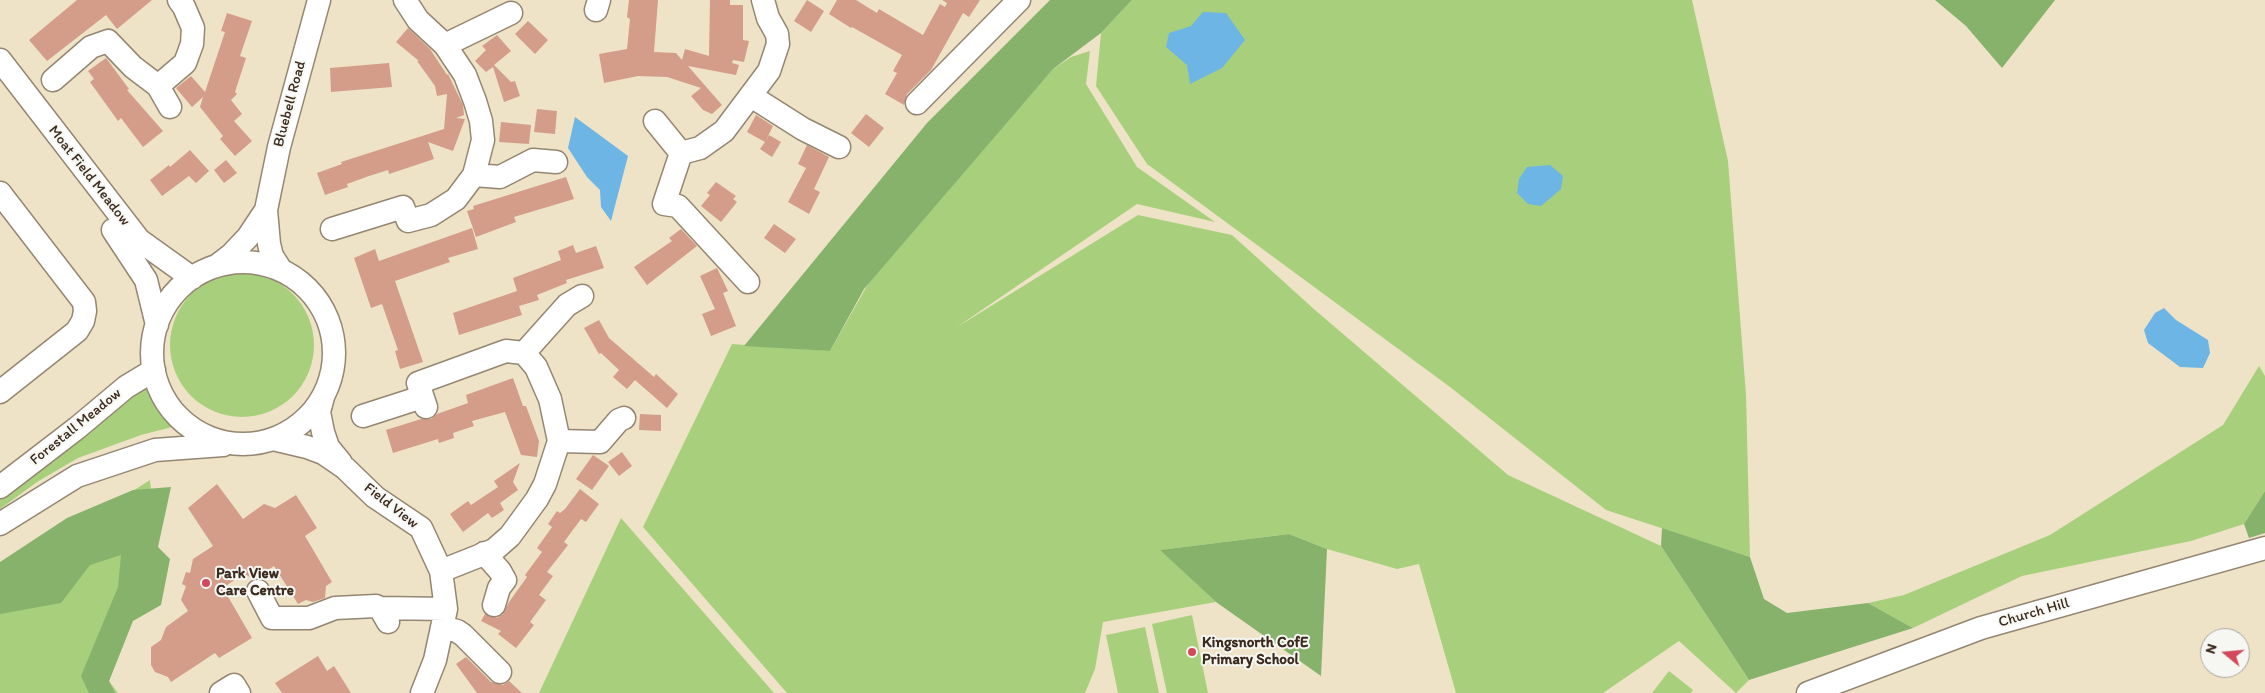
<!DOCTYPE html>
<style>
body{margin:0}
#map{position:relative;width:2265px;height:693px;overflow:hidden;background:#eee3c7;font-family:Itim,sans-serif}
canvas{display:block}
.north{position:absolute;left:2200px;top:628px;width:50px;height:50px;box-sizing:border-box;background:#f6f6f2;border:1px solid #aba49d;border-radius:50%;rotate:287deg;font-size:14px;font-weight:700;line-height:20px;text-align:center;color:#3b2a1e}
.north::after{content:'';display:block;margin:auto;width:18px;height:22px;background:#d1495b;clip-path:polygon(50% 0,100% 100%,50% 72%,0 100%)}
</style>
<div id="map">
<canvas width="2265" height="693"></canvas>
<div class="north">N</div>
</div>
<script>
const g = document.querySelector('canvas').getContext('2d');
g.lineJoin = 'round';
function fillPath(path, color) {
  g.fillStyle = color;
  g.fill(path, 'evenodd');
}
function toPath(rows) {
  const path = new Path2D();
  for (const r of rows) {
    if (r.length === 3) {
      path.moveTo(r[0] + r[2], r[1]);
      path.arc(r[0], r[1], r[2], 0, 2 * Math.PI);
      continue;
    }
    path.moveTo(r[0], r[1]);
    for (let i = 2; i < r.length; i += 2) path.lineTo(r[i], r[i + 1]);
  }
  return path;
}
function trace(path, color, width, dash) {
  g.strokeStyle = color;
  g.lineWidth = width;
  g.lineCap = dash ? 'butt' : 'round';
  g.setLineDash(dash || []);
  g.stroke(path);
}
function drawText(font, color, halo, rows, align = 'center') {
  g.font = font + ' Itim,sans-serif';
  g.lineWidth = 4;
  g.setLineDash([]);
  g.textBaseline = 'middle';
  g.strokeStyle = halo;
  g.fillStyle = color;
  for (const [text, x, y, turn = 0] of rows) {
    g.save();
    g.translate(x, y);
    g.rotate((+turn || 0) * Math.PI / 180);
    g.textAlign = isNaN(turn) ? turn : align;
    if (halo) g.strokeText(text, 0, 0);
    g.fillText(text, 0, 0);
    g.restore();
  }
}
fillPath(toPath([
 [1132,0,1692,0,1728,161,1746,395,1750,557,1606,510,1450,387,1147,164,1096,86,1101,33],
 [1090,51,1086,84,1137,167,1215,222,1137,204,957,327,1138,215,1232,235,1315,310,1508,475,1661,546,1749,680,1736,693,1679,641,1603,693,1456,693,1419,564,1397,569,1327,549,1289,534,1161,550,1216,602,1103,622,1095,669,1085,693,787,693,643,527,732,344,830,351,880,263,1053,69,1071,57],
 [242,345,72],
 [2259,366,2265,376,2265,491,2244,524,2191,541,2022,576,1913,628,1868,603,1904,595,2050,535,2223,425],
 [145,385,158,406,176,426,141,435,78,458,37,482,0,509,0,496],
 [150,480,158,555,109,681,118,693,0,693,0,575],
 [621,518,774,693,539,693],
 [1192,615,1208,693,1167,693,1152,624],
 [1145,627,1159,693,1118,693,1106,635],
 [1669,671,1693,690,1691,693,1652,693]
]), '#a8d07c');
fillPath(toPath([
 [1050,0,1132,0,1101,33,1053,69,864,289,830,351,744,346,927,123],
 [1935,0,2055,0,2002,68,1966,26],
 [171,487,158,547,170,559,161,605,133,621,109,681,115,693,89,693,81,676,118,587,121,555,90,565,61,603,0,614,0,562,67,518,133,490],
 [2265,491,2265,533,2249,538,2244,524],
 [1662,528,1750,557,1764,599,1787,613,1868,603,1913,628,1749,680,1661,546],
 [1289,534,1327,549,1321,676,1216,602,1160,550]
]), '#86b26c');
fillPath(toPath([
 [1203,12,1226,13,1245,40,1222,68,1190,84,1187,65,1166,47,1169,33,1191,26],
 [575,117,628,156,611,221,601,207,600,190,587,177,568,148],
 [1550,165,1563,176,1561,189,1541,206,1528,204,1517,193,1519,179,1527,167],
 [2164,308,2176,320,2208,340,2210,353,2203,368,2180,367,2148,343,2144,330,2155,313]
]), '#6cb5e4');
fillPath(toPath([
 [77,0,152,0,117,29,106,15,47,61,29,40],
 [629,0,658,0,654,52,676,53,682,60,685,49,709,56,710,0,730,0,730,5,743,5,743,40,749,41,744,62,733,60,732,63,739,65,736,75,688,66,722,105,712,114,703,110,691,96,701,88,667,77,638,76,604,83,599,54,627,49,630,19,627,17],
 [807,0,824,11,811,32,794,21],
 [837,0,856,0,877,13,879,9,923,35,940,4,945,7,947,3,942,0,980,0,969,17,963,13,931,70,907,94,904,105,885,94,897,73,893,71,902,55,852,27,851,28,829,14],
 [227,13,252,21,240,56,246,58,235,92,237,94,231,100,242,114,234,121,252,141,235,156,220,139,223,136,200,107,203,97,192,107,176,88,191,76,205,92,225,32,221,31],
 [528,21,548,40,535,54,515,34],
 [408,28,430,49,447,75,448,74,463,105,464,115,456,118,465,119,453,151,428,142,434,159,389,174,388,170,369,176,347,184,348,187,325,195,317,173,342,164,341,162,444,129,447,94,437,96,435,86,417,61,419,61,396,42],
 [497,35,511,51,494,65,511,82,515,81,520,96,504,102,493,67,486,72,475,61,486,50,482,46],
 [106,58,129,89,127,90,163,131,143,147,121,118,118,121,90,82,94,79,88,71],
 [389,63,392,87,331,92,330,68],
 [537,109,557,111,555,134,534,132],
 [866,114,884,128,869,147,851,133],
 [756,115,773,126,766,140,769,135,781,142,772,157,760,149,765,142,747,132],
 [501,122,531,125,529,144,499,142],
 [807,145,829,157,814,189,820,192,809,214,788,202,806,168,798,164],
 [190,150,209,171,196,183,189,176,162,196,150,180,169,165,170,167],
 [226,160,237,173,224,183,214,170],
 [566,177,574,199,514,217,516,222,476,237,467,211,474,209,473,206],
 [716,182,736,196,733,199,737,202,721,222,701,206,710,195,707,193],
 [774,224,796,239,785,253,764,238],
 [472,228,478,249,448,258,450,262,395,281,423,362,400,369,395,351,398,350,382,304,371,308,354,258,375,249,379,261],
 [681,229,697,246,647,285,634,267,672,241,669,238],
 [573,245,576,253,596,246,604,268,566,280,567,283,537,295,539,300,519,306,522,315,459,335,453,313,517,291,513,278,561,260,558,251],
 [717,268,728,291,723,293,736,326,711,336,702,314,715,309,700,276],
 [599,320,609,338,654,377,656,374,678,394,667,408,635,380,627,389,613,377,619,370,601,353,599,354,584,328],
 [513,378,523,406,526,406,539,441,537,457,521,455,505,412,472,421,474,426,453,433,454,438,439,443,438,439,393,453,386,430,421,419,431,419,437,414,468,403,466,395],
 [640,414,661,415,661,431,639,430],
 [622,452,632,466,619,476,608,462],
 [593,455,609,466,592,490,576,479],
 [520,463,513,482,518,490,500,503,504,510,492,518,488,513,463,532,450,514,468,501,471,505,498,487,494,481],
 [217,484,243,519,264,504,275,508,296,495,317,528,305,536,332,582,326,586,325,598,313,602,306,600,298,604,274,566,255,579,243,574,223,588,252,638,219,658,215,653,171,682,168,677,155,672,151,665,151,647,161,640,166,627,188,611,181,600,186,586,182,584,186,572,190,573,193,559,213,546,188,508],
 [580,489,599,504,586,522,581,519,564,542,568,545,547,572,553,576,539,595,546,600,530,622,534,625,516,648,498,634,501,631,481,621,485,614,497,618,503,614,509,602,527,577,525,575,542,552,537,548,552,527,548,524,557,511,560,513,565,509],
 [318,656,327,671,334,666,351,693,282,693,275,683],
 [466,657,491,682,503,685,509,681,522,693,477,693,456,664]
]), '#d39d8a');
const minor = toPath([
 [596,10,599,0],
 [445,45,511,13],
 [0,60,139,240,192,278],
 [53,80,91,47,108,41,133,67,158,86,170,107],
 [158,86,185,63,192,44,193,28,184,7,179,0],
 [751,96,803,129,839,147],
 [917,103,1019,0],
 [655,121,681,153,664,204,678,206,748,282],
 [681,153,700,148,724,131,769,71,778,44,777,34,768,18,763,0],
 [474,175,500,177,533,160,556,162],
 [0,193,84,302,85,311,83,321,77,331,0,392],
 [332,229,403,207,408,221,431,215,456,199,474,175,483,140,481,121,475,101,465,75,445,45,418,20,405,0],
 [113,230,146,280,157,325],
 [243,353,91],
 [218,265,231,255,248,237,266,210],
 [281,270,272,256,269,244,266,210,279,147,319,0],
 [524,353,567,305,582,296],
 [323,397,319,412,323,432,328,447,341,463],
 [426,407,418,383,506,351,524,353,536,367,550,399,559,441,545,484,537,499,510,536,494,550,441,571],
 [363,416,422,397],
 [273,439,307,447,323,453,345,468,375,497,421,528,441,571,446,609,435,660,422,693],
 [559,441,600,442,619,420,624,418],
 [0,487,77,428,126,387,154,370],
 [0,524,77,476,155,450,223,445],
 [484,553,500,571,505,580,499,588,494,605],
 [258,591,272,618,309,618,335,608,376,606,380,608,388,622],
 [380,608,446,609],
 [442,627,457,631,463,635,500,672],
 [221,693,234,685,239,693],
 [1808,693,1981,628,2265,548]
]);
trace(minor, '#948672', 25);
trace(minor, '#fff', 22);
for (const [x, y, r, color] of [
 [206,583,5,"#d1495b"],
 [1192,652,5,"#d1495b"]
]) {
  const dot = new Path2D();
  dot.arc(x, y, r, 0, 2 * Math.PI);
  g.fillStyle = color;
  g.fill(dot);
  trace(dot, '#f6f6f2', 2);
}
drawText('15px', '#3b2a1e', '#f6f6f2', [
 ["Bluebell Road",290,104,-75],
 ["Moat Field Meadow",89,176,52],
 ["Forestall Meadow",76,427,-39],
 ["Field View",391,506,38],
 ["Church Hill",2034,613,-16]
]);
drawText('bold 15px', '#3b2a1e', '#f6f6f2', [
 ["Park View",216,574],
 ["Care Centre",216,591],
 ["Kingsnorth CofE",1202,643],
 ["Primary School",1202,660]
], 'left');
</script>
